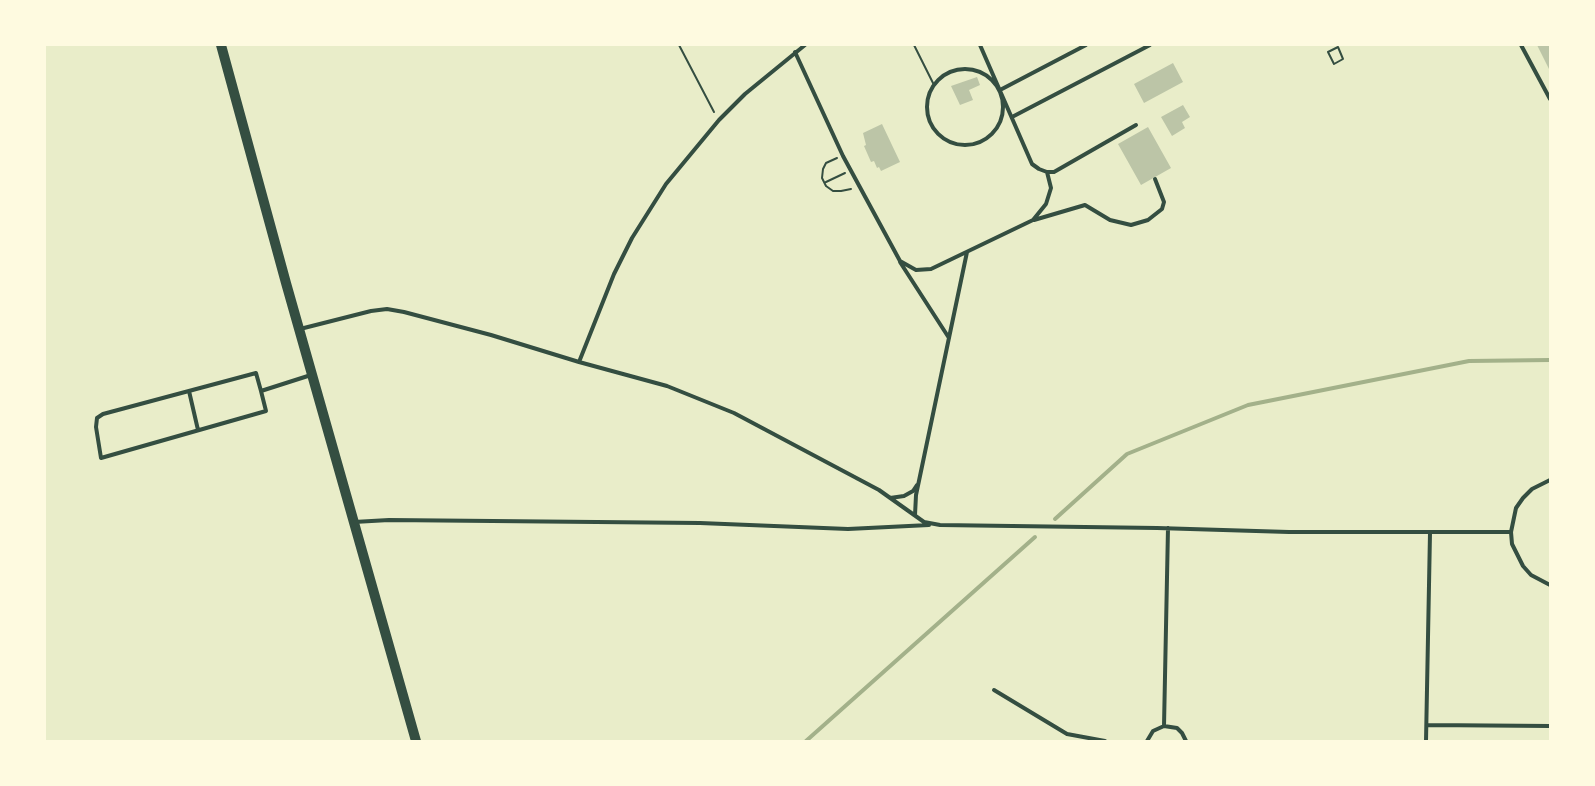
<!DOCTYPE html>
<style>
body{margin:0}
#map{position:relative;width:1595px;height:786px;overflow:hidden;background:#e9edc9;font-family:Helvetica,sans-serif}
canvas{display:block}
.frame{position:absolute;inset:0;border:46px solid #fefae0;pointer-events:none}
</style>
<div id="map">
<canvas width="1595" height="786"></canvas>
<div class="frame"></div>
</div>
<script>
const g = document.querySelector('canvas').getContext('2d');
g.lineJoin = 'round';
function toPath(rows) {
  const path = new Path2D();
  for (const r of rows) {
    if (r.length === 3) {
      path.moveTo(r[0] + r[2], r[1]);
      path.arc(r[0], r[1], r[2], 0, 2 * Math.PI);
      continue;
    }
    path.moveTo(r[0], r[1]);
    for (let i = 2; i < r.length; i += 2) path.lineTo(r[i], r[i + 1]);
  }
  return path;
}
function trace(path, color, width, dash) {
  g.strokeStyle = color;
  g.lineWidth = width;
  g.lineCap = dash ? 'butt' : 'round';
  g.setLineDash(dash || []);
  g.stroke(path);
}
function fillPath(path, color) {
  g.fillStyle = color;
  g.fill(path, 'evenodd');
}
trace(toPath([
 [1055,519,1127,454,1248,405,1469,361,1550,360],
 [806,741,1035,537]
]), '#a3b18a', 4);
fillPath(toPath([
 [1537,45,1550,45,1550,71],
 [1173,63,1183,82,1144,103,1134,84],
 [977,77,980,85,969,90,973,100,960,105,951,86],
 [1183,105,1190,117,1182,122,1185,128,1172,136,1161,117],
 [882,124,900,162,881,171,879,167,877,168,874,161,871,162,864,146,866,145,863,133],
 [1148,127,1171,168,1141,185,1118,144]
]), '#bcc5a7');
trace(toPath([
 [679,45,714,112],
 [914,45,934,85],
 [1338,47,1343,59,1334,64,1328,52,1338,47],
 [837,158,826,163,823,169,822,178,826,186,833,191,841,191,851,189],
 [826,182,845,173]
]), '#344e41', 2);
trace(toPath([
 [980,45,1032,164,1039,169,1047,172,1054,172,1136,125],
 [1521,45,1550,99],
 [795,52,843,156,900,261,916,270,931,269,1033,220,1046,204,1051,188,1047,172],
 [965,107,38],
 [1000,90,1086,45],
 [1012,117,1150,45],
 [1034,220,1085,205,1110,220,1131,225,1148,220,1162,209,1164,202,1155,179],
 [900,262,949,338],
 [300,329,371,311,387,309,404,312,491,335,579,362,667,386,734,413,879,490,924,522,940,525,1157,528,1289,532,1511,532],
 [579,362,614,274,632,238,666,184,719,120,745,94,805,45],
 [189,391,198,430],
 [261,391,266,411,101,458,96,427,97,418,103,414,256,373,261,391,311,375],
 [1550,480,1532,489,1523,498,1516,508,1511,532,1512,544,1523,566,1531,575,1550,585],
 [890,498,904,496,913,491,917,485],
 [915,515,916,495,967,252],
 [354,522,389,520,700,523,848,529,929,525],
 [994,690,1067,734,1105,741],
 [1427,725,1550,726],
 [1164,726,1168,528],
 [1147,741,1153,731,1164,726,1177,728,1182,733,1186,741],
 [1426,741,1430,533]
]), '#344e41', 4);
trace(toPath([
 [221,45,286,283,416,741]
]), '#344e41', 10);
</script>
